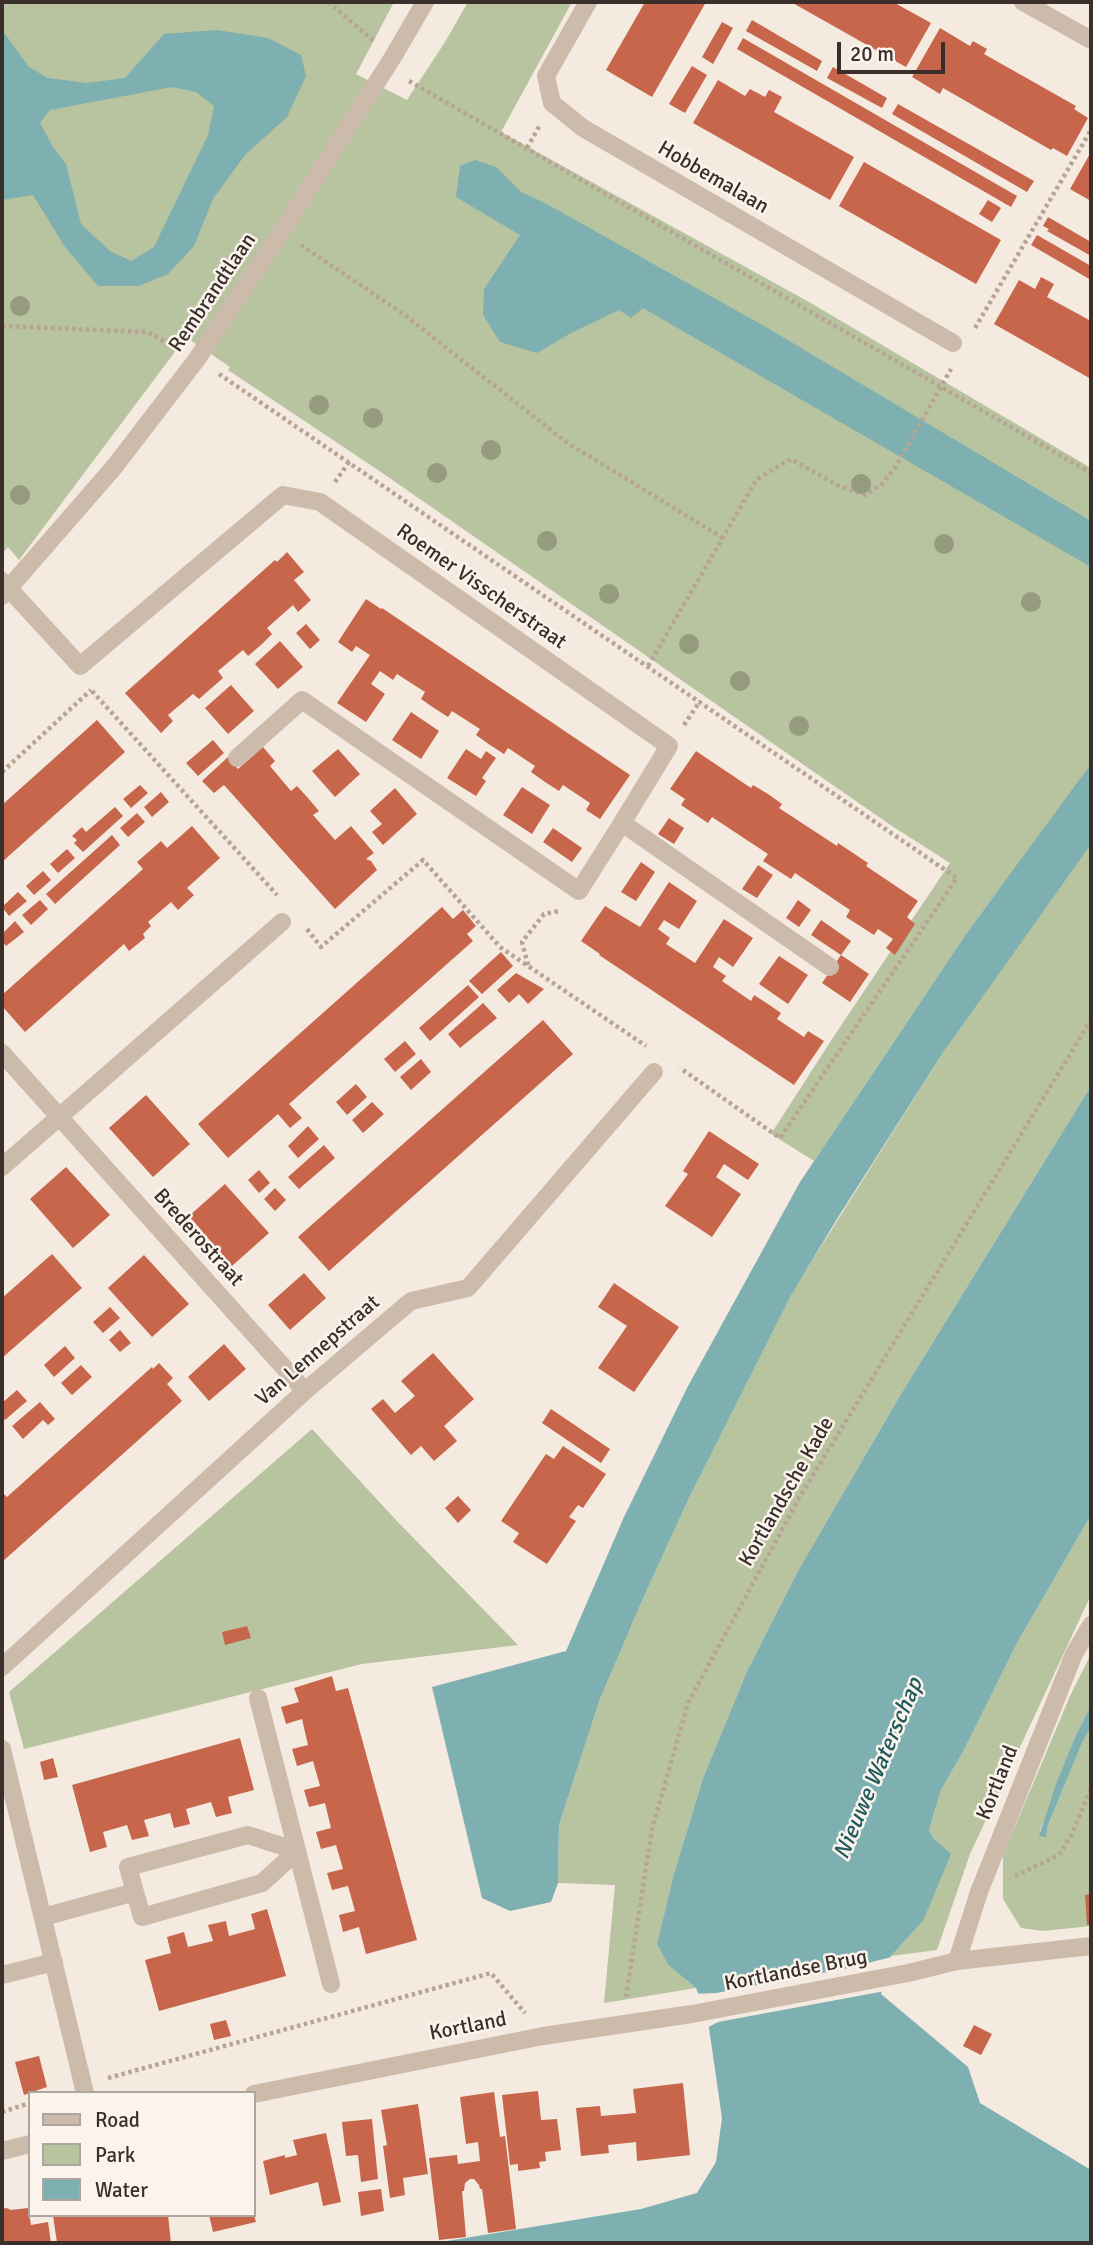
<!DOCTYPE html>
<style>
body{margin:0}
#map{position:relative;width:1093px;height:2245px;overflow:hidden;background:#f4eae0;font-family:Signika,sans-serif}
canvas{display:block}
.frame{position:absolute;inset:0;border:4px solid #3a2f2b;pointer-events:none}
.legend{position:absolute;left:28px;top:2091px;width:228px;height:126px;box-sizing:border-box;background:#fbf4ed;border:2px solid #aea59f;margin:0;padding:9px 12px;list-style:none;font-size:21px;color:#3a2f2b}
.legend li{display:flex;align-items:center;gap:14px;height:35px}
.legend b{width:35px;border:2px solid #aea59f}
.scale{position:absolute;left:837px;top:42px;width:108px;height:32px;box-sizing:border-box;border:4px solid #3a2f2b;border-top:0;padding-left:9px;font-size:21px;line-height:24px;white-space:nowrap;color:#3a2f2b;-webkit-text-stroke:5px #fbf4ed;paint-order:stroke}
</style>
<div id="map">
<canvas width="1093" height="2245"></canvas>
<div class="frame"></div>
<ul class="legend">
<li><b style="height:9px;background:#ccbaab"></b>Road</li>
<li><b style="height:19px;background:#b8c39f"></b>Park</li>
<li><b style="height:19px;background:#7eb0b1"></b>Water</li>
</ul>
<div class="scale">20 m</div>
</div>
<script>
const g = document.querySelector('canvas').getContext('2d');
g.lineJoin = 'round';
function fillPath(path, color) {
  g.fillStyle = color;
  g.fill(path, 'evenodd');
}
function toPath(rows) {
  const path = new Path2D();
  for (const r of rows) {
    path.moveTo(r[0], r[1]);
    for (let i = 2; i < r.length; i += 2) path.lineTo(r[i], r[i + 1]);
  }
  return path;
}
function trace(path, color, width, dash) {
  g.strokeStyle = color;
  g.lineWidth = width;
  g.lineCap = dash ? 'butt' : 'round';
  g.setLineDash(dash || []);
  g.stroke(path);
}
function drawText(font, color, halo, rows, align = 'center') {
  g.font = font + ' Signika,sans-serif';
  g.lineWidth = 5;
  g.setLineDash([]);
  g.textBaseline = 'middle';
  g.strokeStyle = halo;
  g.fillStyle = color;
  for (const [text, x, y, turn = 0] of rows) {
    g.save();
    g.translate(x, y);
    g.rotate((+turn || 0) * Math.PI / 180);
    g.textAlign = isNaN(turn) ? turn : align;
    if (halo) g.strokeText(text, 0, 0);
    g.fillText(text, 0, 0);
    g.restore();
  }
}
fillPath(toPath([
 [2,2,394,2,356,74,407,100,445,42,468,2,572,2,501,132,809,302,1091,468,1091,1086,901,1394,799,1569,748,1669,703,1778,673,1877,657,1944,668,1965,696,1988,604,2003,615,1885,558,1883,559,1825,600,1699,641,1603,689,1498,790,1296,942,1054,1037,917,997,892,966,934,814,1161,771,1134,836,1033,950,863,892,826,378,470,228,370,230,367,186,337,19,560,8,547,2,554],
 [312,1429,395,1519,518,1645,362,1664,24,1749,9,1692],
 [1091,1515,1091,1595,970,1854,937,1950,891,1956,923,1921,929,1905,934,1839,929,1830,941,1790,964,1750,1017,1643],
 [1091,1654,1091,1705,1076,1735,1040,1831,1046,1837,1048,1825,1082,1743,1091,1727,1091,1926,1043,1931,1021,1928,1003,1899,1003,1855,1070,1696]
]), '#b8c39f');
fillPath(toPath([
 [2,30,29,67,48,78,87,83,125,78,164,34,217,30,268,38,301,55,306,76,287,117,245,155,213,199,194,246,168,274,139,286,98,286,65,247,33,195,2,200],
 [172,87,196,92,214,106,208,135,154,247,131,261,110,251,81,224,66,164,53,147,40,123,50,110],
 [475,160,496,167,521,192,545,203,771,330,1091,521,1091,567,643,308,631,318,619,310,571,333,537,353,500,342,483,315,484,289,520,235,456,197,460,166],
 [1091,764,1091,844,942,1054,837,1219,790,1297,689,1498,641,1603,600,1699,559,1825,558,1883,551,1902,510,1911,482,1898,432,1687,566,1651,624,1517,687,1388,800,1182,966,934],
 [1091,1086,1091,1515,1017,1643,964,1750,941,1790,929,1830,934,1839,951,1854,923,1921,891,1956,881,1994,968,2067,980,2103,1091,2170,1091,2243,435,2243,641,2209,697,2193,716,2162,722,2118,707,2014,696,1988,668,1965,657,1944,673,1877,703,1778,748,1669,799,1569,901,1394],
 [1091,1705,1091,1727,1082,1743,1048,1825,1046,1837,1039,1836,1056,1784,1076,1735]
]), '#7eb0b1');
fillPath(toPath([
 [895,1956,885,1991,718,2022,705,2029,703,2015,694,1994,716,1993,849,1968]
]), '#f4eae0');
fillPath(toPath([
 [645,2,706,2,652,97,606,70],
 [791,2,893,2,931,23,906,67],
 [752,20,822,61,817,71,746,31],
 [722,22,733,28,713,64,702,57],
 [940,28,970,46,973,41,987,49,984,54,1076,106,1074,109,1088,118,1067,156,1053,148,1051,150,943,88,940,94,912,77],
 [743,38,1017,196,1011,207,737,49],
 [692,66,707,75,685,113,669,104],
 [833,67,887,98,882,108,827,78],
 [718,80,745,96,750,89,765,97,769,90,782,97,774,112,854,157,830,200,693,123],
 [898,104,1034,181,1027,192,892,114],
 [1091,152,1091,201,1070,189],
 [864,162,1001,240,976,284,839,206],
 [988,200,1001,208,992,222,979,214],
 [1048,217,1091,242,1091,256,1047,231,1049,229,1043,226],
 [1037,235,1091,266,1091,280,1031,245],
 [1041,277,1054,284,1047,297,1091,321,1091,379,994,324,1019,280,1035,289],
 [287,552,304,572,294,580,311,600,298,612,293,605,267,628,272,634,262,644,248,656,243,650,218,671,223,678,199,699,193,694,168,715,173,721,161,733,125,693,275,560,277,562],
 [366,599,381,609,382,608,630,775,600,819,586,810,590,803,563,785,559,791,545,782,531,772,535,766,508,748,504,754,490,745,476,735,480,729,452,711,448,717,434,708,421,699,425,692,397,674,393,680,380,671,371,684,385,694,366,722,337,703,370,655,356,646,352,652,338,642],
 [306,624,320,640,310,649,296,633],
 [280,641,303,667,278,689,255,664],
 [231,685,254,711,228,734,205,708],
 [411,712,439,731,421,759,392,740],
 [97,720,125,752,2,862,2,805],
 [213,740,224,753,198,776,186,763],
 [263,747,275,761,270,766,291,791,297,786,308,798,319,811,313,815,335,840,351,826,374,853,366,859,371,861,377,870,335,909,224,785,214,793,202,781,228,757,238,769],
 [338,749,360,774,335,797,312,771],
 [466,749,481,759,486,751,496,758,482,778,486,781,476,796,447,778],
 [696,751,751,788,753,785,768,794,782,804,779,808,837,846,838,843,868,863,866,866,918,901,907,917,915,924,895,955,886,948,893,939,878,929,874,935,846,917,850,910,795,873,791,879,763,861,768,854,712,817,708,823,681,805,685,799,670,789],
 [140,785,148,793,131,808,123,799],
 [522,787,550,805,532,834,503,815],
 [395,788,417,814,383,845,372,832,382,824,370,811],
 [161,792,169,802,152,817,144,807],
 [115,807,123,816,83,852,74,843,77,840,72,836,82,827,86,832],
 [137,813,145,822,128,837,120,828],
 [669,818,684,828,674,844,658,834],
 [192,826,220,858,187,888,194,895,178,910,171,902,148,922,151,926,143,934,145,938,129,951,124,944,25,1032,2,1006,2,995,143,869,137,862,161,841,167,848],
 [553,828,582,848,572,862,543,842],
 [112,835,120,845,55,904,46,894],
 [67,849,75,858,58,873,50,864],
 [641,862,655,872,636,901,621,892],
 [758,865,773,875,757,898,742,889],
 [43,871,51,880,34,895,26,886],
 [669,882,697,901,679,929,664,920,658,929,670,938,666,944,695,963,724,919,753,938,733,967,719,957,713,967,726,976,722,981,751,1001,754,995,768,1004,781,1013,777,1019,804,1037,808,1031,824,1041,794,1085,599,955,600,954,581,941,605,906,640,927],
 [18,892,27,901,9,916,2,907],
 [40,900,48,909,31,925,22,915],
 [798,900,811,910,799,927,786,918],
 [442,907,453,919,463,910,476,926,467,934,473,941,289,1104,302,1118,290,1128,278,1114,228,1158,198,1124],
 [821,920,851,941,841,955,811,935],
 [15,921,24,932,6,946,2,941,2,934],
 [501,952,513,966,482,994,469,981],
 [841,955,869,974,850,1002,822,983],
 [779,956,808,975,788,1004,759,984],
 [516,973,544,989,528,1004,519,994,509,1003,497,990],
 [468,985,479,997,430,1041,419,1028],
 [483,1003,497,1018,460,1048,448,1034],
 [543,1020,573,1054,329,1271,298,1237],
 [405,1041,416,1054,395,1072,384,1059],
 [421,1059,431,1072,411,1090,400,1077],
 [356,1084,367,1097,347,1115,336,1102],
 [146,1095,190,1144,153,1177,109,1128],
 [372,1102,384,1114,363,1133,352,1120],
 [308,1126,319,1139,298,1158,288,1146],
 [709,1131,759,1164,748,1180,724,1164,716,1177,741,1194,712,1237,665,1206,688,1174,683,1171],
 [324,1145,335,1158,299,1189,288,1177],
 [66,1167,110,1215,73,1248,30,1199],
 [259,1170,270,1183,259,1193,248,1180],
 [225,1184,269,1233,232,1266,189,1216],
 [275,1188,286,1200,275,1211,264,1199],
 [52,1254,82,1288,2,1358,2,1298],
 [144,1255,189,1304,152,1337,108,1288],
 [304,1273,326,1298,290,1330,268,1305],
 [614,1283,679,1327,634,1392,598,1368,627,1326,598,1307],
 [110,1307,120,1318,103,1333,93,1322],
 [120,1330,131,1343,120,1352,109,1340],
 [224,1344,246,1369,209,1401,188,1377],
 [65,1346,75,1358,54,1377,44,1365],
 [433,1353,474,1399,444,1426,457,1441,434,1461,421,1446,411,1455,371,1409,383,1399,395,1413,415,1396,401,1381],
 [159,1363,173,1378,167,1384,182,1401,2,1562,2,1492,7,1497,152,1367,153,1369],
 [81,1365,92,1377,72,1395,61,1383],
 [17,1390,27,1401,5,1420,2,1416,2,1403],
 [40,1402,55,1419,48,1425,43,1420,23,1439,12,1426],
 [551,1409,610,1449,601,1463,542,1423],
 [563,1446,606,1474,583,1508,578,1505,569,1517,576,1521,547,1564,513,1542,519,1533,501,1521,546,1454,554,1459],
 [458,1496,471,1510,458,1523,445,1508],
 [247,1626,251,1638,225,1645,222,1632],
 [332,1676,336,1691,348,1688,417,1940,366,1954,359,1927,343,1932,339,1915,355,1911,348,1886,332,1890,327,1873,343,1869,336,1845,321,1849,316,1832,331,1828,325,1803,309,1807,304,1790,320,1786,313,1761,297,1766,292,1749,308,1745,302,1719,286,1724,281,1707,299,1702,294,1688],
 [240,1738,254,1790,228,1797,232,1813,216,1817,211,1802,186,1809,190,1824,174,1828,170,1813,144,1820,149,1836,132,1840,127,1825,103,1832,107,1847,90,1852,72,1785],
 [53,1758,58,1777,44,1780,40,1762],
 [1091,1894,1091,1925,1087,1925,1085,1895],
 [267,1909,286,1976,159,2011,145,1960,171,1953,167,1937,184,1932,188,1947,213,1941,208,1925,226,1921,229,1936,255,1929,251,1914],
 [226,2020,231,2036,214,2040,210,2024],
 [974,2025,992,2034,981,2055,963,2046],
 [39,2056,47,2087,24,2095,15,2062],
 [683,2083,690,2155,637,2161,636,2142,608,2145,609,2153,581,2156,576,2108,600,2106,601,2116,636,2113,633,2089],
 [538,2091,541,2120,557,2119,561,2150,545,2152,546,2161,539,2162,540,2168,518,2171,518,2164,510,2165,502,2095],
 [494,2092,500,2137,505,2136,516,2229,488,2233,482,2189,480,2189,479,2185,474,2179,470,2179,465,2183,464,2191,462,2191,466,2237,439,2240,429,2158,457,2155,458,2164,480,2161,478,2142,466,2144,460,2097],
 [418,2104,428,2174,403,2178,405,2195,390,2198,383,2146,387,2145,381,2110],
 [372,2119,378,2179,361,2182,358,2155,346,2156,342,2122],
 [326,2133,341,2202,323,2206,318,2182,270,2195,263,2161,285,2155,285,2158,297,2155,293,2140],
 [381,2189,384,2211,361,2216,358,2192],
 [7,2208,11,2210,28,2208,31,2225,48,2222,51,2243,2,2243,2,2209],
 [53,2215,168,2215,171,2243,57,2243],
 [209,2215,254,2215,256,2222,213,2232]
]), '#c7664b');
trace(toPath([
 [328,2,374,41],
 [409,81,1091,473],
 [527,148,540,125],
 [301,245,402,313,566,442,723,538],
 [2,326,148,332,172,346],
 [975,328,1091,130],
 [219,374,957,878,780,1138,680,1068],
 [335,482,349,462],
 [648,666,757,479,791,459,837,485,865,495,882,484,895,468,951,369],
 [92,691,277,895],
 [684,725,700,701],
 [2,772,91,690],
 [307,929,321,947,423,860,500,947,646,1046],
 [528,965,522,942,544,914,559,911],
 [1015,1876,1059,1855,1072,1834,1091,1788],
 [626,1997,652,1829,688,1703,802,1493,1091,1020],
 [108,2078,491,1973,525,2013],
 [2,2112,30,2103]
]), '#b8a495', 4.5, [3.5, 3.5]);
trace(toPath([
 [588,2,546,76,552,103,583,128,953,343],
 [1023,2,1091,40],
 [2,581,80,666,283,495,320,502,669,746,622,823,830,967],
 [2,596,115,466,197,359,281,232,393,57,425,2],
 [237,758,302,700,579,891,622,823],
 [2,1053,305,1391],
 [2,1167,282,922],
 [2,1667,305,1391,411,1301,468,1288,654,1072],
 [258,1698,331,1984],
 [2,1749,85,2093],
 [248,1835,297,1851,262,1883,142,1917,128,1867,248,1835],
 [43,1917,135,1892],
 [957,1961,979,1892,1074,1654,1091,1625],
 [2,1975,54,1962],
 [254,2094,543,2036,692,2014,908,1973,957,1961,1091,1946],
 [2,2151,30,2144]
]), '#ccbaab', 18);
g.fillStyle = '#969a7e';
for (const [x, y] of [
 [20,306],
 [319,405],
 [373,418],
 [491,450],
 [437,473],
 [861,484],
 [20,495],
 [547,541],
 [944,544],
 [609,594],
 [1031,602],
 [689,644],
 [740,681],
 [799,726]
]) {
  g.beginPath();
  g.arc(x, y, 10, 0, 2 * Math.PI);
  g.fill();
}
drawText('21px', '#3a2f2b', '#fbf4ed', [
 ["Hobbemalaan",713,178,30],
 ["Rembrandtlaan",213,293,-56],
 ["Roemer Visscherstraat",481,587,35],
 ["Brederostraat",198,1238,48],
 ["Van Lennepstraat",318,1351,-41],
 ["Kortlandsche Kade",787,1492,-60],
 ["Kortland",998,1783,-68],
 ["Kortlandse Brug",796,1971,-11],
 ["Kortland",468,2027,-11]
]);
drawText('italic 23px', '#1f5a5d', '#fbf4ed', [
 ["Nieuwe Waterschap",879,1769,-67]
]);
</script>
